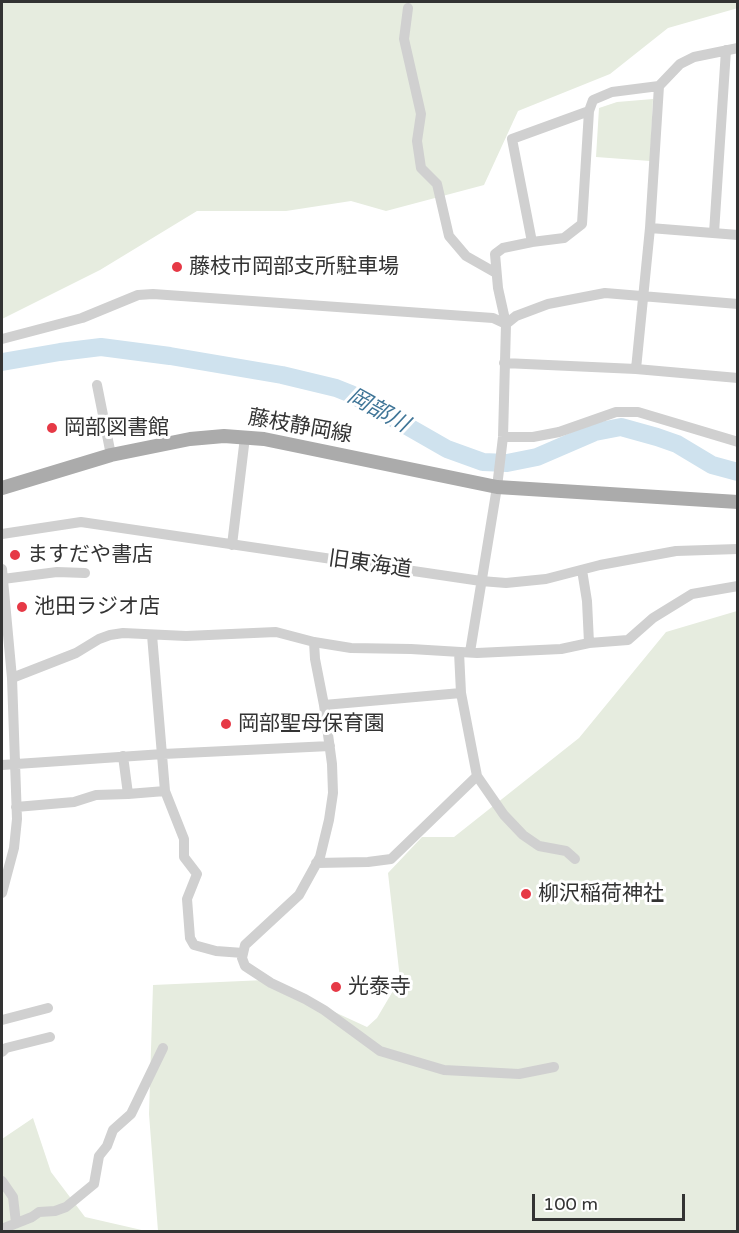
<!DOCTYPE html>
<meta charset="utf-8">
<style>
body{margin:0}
#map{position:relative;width:739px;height:1233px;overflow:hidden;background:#fff;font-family:"Varela Round",sans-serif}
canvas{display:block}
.frame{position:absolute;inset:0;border:3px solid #333;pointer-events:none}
.scale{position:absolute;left:532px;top:1194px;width:153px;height:27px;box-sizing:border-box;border:3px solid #333;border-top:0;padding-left:8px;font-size:18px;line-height:21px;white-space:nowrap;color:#333;-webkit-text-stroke:4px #fff;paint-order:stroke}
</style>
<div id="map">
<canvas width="739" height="1233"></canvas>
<div class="frame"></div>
<div class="scale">100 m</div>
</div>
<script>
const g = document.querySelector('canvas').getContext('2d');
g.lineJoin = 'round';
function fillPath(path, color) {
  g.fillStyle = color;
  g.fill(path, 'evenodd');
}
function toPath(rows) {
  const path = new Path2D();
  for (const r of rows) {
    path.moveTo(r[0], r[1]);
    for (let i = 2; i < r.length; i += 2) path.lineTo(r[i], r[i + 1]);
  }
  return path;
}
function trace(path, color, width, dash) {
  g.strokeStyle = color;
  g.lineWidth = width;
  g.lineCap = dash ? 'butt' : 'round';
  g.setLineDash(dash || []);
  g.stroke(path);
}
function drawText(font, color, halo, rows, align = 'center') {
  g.font = font + ' "Varela Round","Noto Sans JP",sans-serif';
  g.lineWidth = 6;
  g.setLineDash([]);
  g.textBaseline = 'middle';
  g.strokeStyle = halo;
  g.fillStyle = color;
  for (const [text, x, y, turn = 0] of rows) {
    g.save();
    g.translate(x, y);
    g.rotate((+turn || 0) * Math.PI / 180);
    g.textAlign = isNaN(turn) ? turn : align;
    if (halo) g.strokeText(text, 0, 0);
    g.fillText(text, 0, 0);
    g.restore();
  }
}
fillPath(toPath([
 [2,2,737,2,738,8,668,28,610,74,518,111,484,185,386,211,351,201,286,211,197,211,100,270,2,319],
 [653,99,650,161,596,157,599,108,617,102],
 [737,611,737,1231,158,1231,149,1114,153,985,265,980,367,1027,377,1018,400,979,388,873,422,837,454,837,579,738,666,632],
 [33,1118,51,1172,85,1217,146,1231,2,1231,2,1139]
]), '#e6ecdf');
trace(toPath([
 [2,362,60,352,101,347,170,356,282,375,336,388,351,394,447,449,483,462,507,463,537,457,595,432,621,427,657,437,677,444,712,465,738,472]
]), '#cfe2ee', 18);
trace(toPath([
 [408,8,404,39,421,114,417,141,421,168,437,184,449,236,466,256,496,273],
 [650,228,738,235],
 [714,233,726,50],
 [532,242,512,139,589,111],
 [506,324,516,316,548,304,605,293,738,304],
 [2,339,82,318,138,295,153,294,493,318,506,324],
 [504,363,636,369,738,378],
 [636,369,650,228,659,86,680,64,694,57,738,48],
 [97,385,111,455],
 [503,437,533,437,559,432,616,412,638,412,738,442],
 [2,534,81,522,481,581,506,583,546,579,600,565,676,551,738,549],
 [232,545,245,437],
 [2,569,12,678,17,819,14,848,2,893],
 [582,570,587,601,589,643],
 [3,579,57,572,85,573],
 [152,635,165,791,184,839,184,857,197,874,187,899,190,938,194,945,216,951,243,953],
 [314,642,315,659,324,705,332,764,333,793,329,820,320,857,299,895,245,945,242,958,245,966,271,983,305,999,324,1010,380,1051,444,1070,519,1074,554,1067],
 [470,652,497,487,503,437,506,324,498,288,495,254,503,248,532,242,564,238,582,224,589,111,593,100,612,92,659,86],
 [12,678,76,653,99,639,110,635,123,633,186,636,276,632,314,642,351,648,411,649,477,653,561,649,589,643,628,640,653,618,692,594,738,586],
 [324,705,461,693],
 [123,756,128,794,165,791],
 [2,765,163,754,330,746],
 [477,776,504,815,523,835,539,846,566,851,575,859],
 [16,807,74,802,96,795,128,794],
 [316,863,368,862,391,859,477,776,461,693,459,652],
 [2,1020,48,1008],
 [2,1052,6,1048,50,1037],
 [2,1181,13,1197,16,1223],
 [2,1229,32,1217,39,1212,55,1211,66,1207,94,1184,99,1156,107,1146,113,1130,131,1114,163,1048]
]), '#d0d0d0', 10);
trace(toPath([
 [2,488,111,455,190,439,224,436,264,439,497,487,738,502]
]), '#ababab', 14);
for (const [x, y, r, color] of [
 [177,267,6,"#e63946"],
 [52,428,6,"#e63946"],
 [15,555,6,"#e63946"],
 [22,607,6,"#e63946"],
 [226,724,6,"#e63946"],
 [526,894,6,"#e63946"],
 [336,987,6,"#e63946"]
]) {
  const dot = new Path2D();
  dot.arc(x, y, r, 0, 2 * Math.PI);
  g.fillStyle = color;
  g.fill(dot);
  trace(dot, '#fff', 2);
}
drawText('21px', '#333', '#fff', [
 ["藤枝市岡部支所駐車場",189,267],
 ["岡部図書館",64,428],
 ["ますだや書店",27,555],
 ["池田ラジオ店",34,607],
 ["岡部聖母保育園",238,724],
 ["柳沢稲荷神社",538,894],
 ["光泰寺",348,987]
], 'left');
drawText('21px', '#333', '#fff', [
 ["藤枝静岡線",300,427,10],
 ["旧東海道",370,565,8]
]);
drawText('italic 22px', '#3f7597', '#fff', [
 ["岡部川",378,411,29]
]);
</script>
